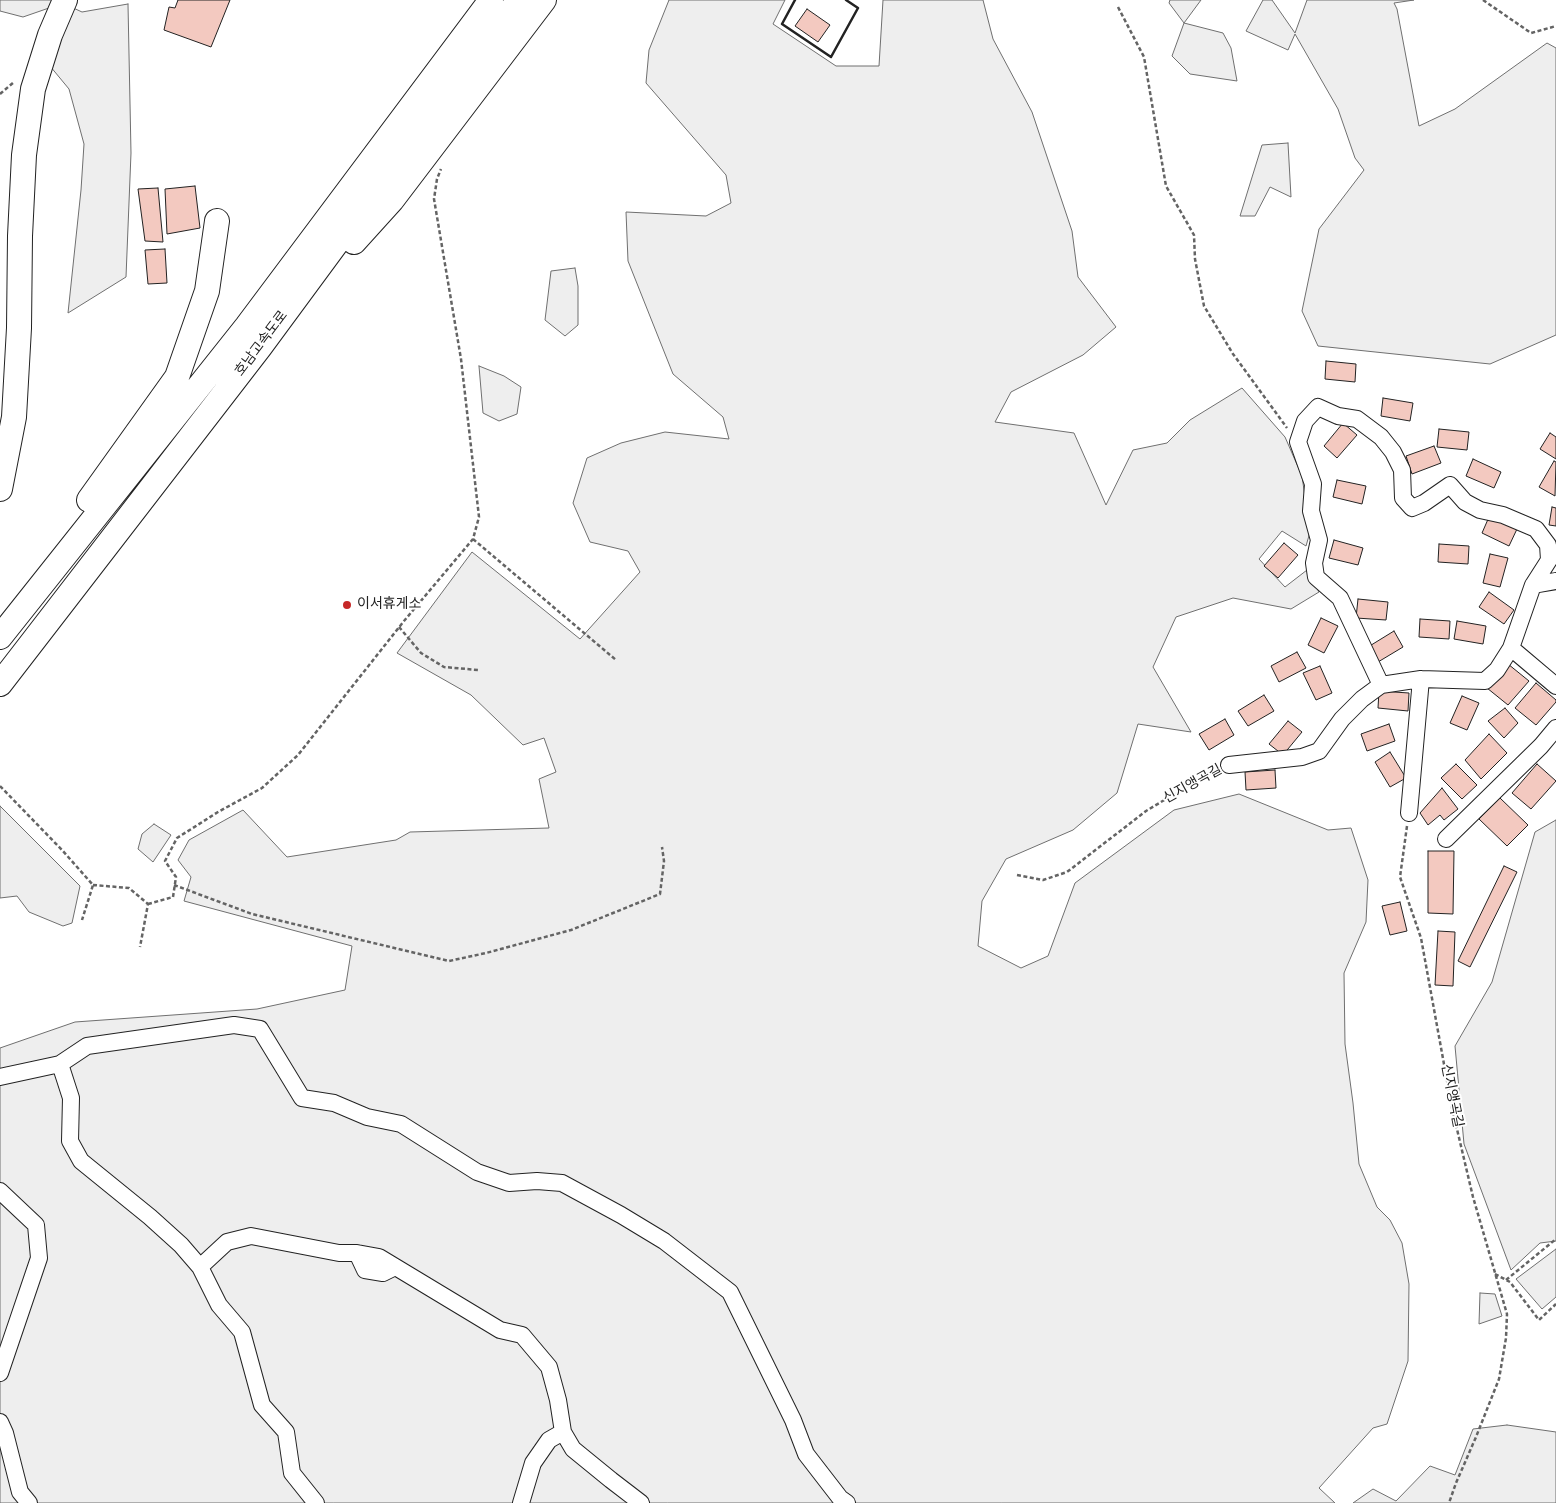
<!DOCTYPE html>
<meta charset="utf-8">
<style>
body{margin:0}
canvas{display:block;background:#fff}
</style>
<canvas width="1556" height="1503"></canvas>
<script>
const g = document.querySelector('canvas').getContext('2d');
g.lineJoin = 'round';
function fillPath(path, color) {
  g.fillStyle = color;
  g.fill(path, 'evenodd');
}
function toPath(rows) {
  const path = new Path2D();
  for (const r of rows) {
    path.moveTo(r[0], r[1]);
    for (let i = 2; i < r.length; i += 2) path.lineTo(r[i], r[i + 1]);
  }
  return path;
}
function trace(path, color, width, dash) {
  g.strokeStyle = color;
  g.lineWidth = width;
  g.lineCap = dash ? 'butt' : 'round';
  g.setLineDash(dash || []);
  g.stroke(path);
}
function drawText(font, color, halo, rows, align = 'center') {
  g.font = font + ' "Source Sans 3","Noto Sans KR",sans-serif';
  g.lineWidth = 4;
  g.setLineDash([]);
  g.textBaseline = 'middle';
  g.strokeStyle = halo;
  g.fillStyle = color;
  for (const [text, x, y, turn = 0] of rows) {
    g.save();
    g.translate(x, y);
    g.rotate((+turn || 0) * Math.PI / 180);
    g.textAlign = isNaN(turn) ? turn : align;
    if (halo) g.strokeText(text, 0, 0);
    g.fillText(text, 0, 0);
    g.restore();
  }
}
const green = toPath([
 [0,0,57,0,49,8,23,17,0,11,0,0],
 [669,0,785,0,773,24,836,66,879,66,883,0,983,0,993,39,1032,112,1072,231,1078,277,1116,327,1083,355,1011,392,995,422,1074,433,1106,505,1133,450,1167,443,1190,420,1242,388,1285,437,1302,476,1310,532,1306,546,1282,531,1259,559,1285,587,1307,570,1319,592,1291,609,1233,598,1176,617,1153,667,1191,732,1138,724,1117,793,1073,830,1006,859,982,901,978,946,1021,968,1048,956,1075,883,1174,810,1239,794,1328,830,1351,828,1368,880,1366,922,1344,973,1345,1044,1353,1103,1359,1164,1377,1207,1390,1220,1402,1243,1409,1284,1408,1361,1387,1424,1373,1428,1319,1488,1335,1503,0,1503,0,1048,75,1022,257,1009,345,990,352,946,184,901,191,877,178,860,189,840,243,810,287,857,396,840,410,832,549,828,539,779,556,772,544,738,523,745,471,695,397,653,472,552,580,639,640,572,628,551,590,542,573,503,587,458,621,443,665,432,729,439,723,417,673,374,628,261,626,212,706,216,731,203,726,175,646,83,649,50,669,0],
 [1170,0,1201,0,1184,23,1223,33,1231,48,1237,81,1190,74,1172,56,1184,23,1169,3,1170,0],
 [1263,0,1272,0,1295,33,1307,0,1414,0,1394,3,1397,9,1419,126,1455,109,1547,43,1556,48,1556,335,1490,364,1318,346,1302,311,1319,229,1364,170,1355,158,1338,109,1295,34,1288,50,1246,31,1263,0],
 [128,4,131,153,126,277,68,313,81,190,84,144,69,89,45,60,69,6,82,12,128,4],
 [1288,143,1291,197,1270,187,1255,216,1240,216,1262,145,1288,143],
 [575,268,578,286,578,325,565,336,545,320,551,271,575,268],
 [479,366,504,376,521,387,517,414,499,421,483,413,479,366],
 [0,806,80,886,72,923,63,926,29,912,17,896,0,898,0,806],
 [1556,820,1556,1241,1540,1243,1511,1270,1464,1144,1455,1046,1492,982,1535,832,1556,820],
 [154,824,171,835,153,862,138,849,142,834,154,824],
 [1556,1249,1556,1297,1542,1309,1516,1279,1556,1249],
 [1480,1293,1495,1294,1502,1316,1479,1324,1480,1293],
 [1507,1425,1556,1432,1556,1503,1353,1503,1373,1489,1396,1501,1430,1466,1455,1475,1473,1429,1507,1425]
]);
fillPath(green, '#eee');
trace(green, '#6f6f6f', 1);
const building = toPath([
 [178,0,230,0,211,47,164,30,169,7,175,8,178,0],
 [807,9,830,25,818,42,795,26,807,9],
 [195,186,200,228,167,234,165,189,195,186],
 [158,188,163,242,145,241,138,189,158,188],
 [165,249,167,283,148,284,145,250,165,249],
 [1326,361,1356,364,1355,382,1325,379,1326,361],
 [1383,398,1413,403,1410,421,1381,416,1383,398],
 [1343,423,1357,435,1337,458,1324,446,1343,423],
 [1439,429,1469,432,1467,450,1437,447,1439,429],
 [1550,433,1556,437,1556,459,1540,449,1550,433],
 [1434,446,1441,463,1412,474,1406,456,1434,446],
 [1473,459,1501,472,1494,488,1466,476,1473,459],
 [1554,461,1556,462,1555,496,1539,487,1554,461],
 [1337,480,1366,486,1362,504,1333,497,1337,480],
 [1552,507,1556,508,1556,526,1549,525,1552,507],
 [1489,517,1517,529,1509,546,1482,533,1489,517],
 [1334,540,1363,548,1358,565,1329,558,1334,540],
 [1284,543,1298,555,1278,578,1264,566,1284,543],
 [1439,544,1469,546,1468,564,1438,562,1439,544],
 [1490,554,1508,558,1500,587,1483,583,1490,554],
 [1489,592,1514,610,1504,624,1479,607,1489,592],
 [1358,599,1388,602,1386,620,1356,618,1358,599],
 [1321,618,1338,626,1324,653,1308,645,1321,618],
 [1420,619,1450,621,1449,639,1419,637,1420,619],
 [1457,621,1486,626,1483,644,1454,639,1457,621],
 [1394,631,1403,647,1378,662,1368,647,1394,631],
 [1297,652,1306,668,1279,682,1271,666,1297,652],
 [1508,664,1529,681,1508,705,1487,688,1508,664],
 [1320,666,1332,693,1316,700,1303,673,1320,666],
 [1536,683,1556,700,1556,702,1536,725,1515,708,1536,683],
 [1379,691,1409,693,1408,711,1378,708,1379,691],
 [1264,695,1274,711,1248,726,1238,711,1264,695],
 [1462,696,1479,703,1467,730,1450,723,1462,696],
 [1505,708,1518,723,1504,738,1488,721,1505,708],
 [1225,719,1234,735,1209,750,1199,734,1225,719],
 [1288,721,1302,732,1283,755,1269,744,1288,721],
 [1389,724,1395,741,1367,751,1361,734,1389,724],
 [1489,734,1507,753,1481,779,1465,760,1489,734],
 [1390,752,1406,778,1390,787,1375,762,1390,752],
 [1456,764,1477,785,1462,799,1441,778,1456,764],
 [1537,764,1556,781,1531,809,1512,793,1537,764],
 [1275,770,1276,788,1246,790,1245,772,1275,770],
 [1442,788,1458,809,1444,820,1440,815,1428,825,1420,813,1442,788],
 [1500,798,1528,825,1507,846,1479,819,1500,798],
 [1428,851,1454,851,1453,914,1428,913,1428,851],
 [1504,866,1517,872,1470,967,1458,961,1504,866],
 [1400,902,1407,931,1390,935,1382,906,1400,902],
 [1438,931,1455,932,1453,986,1435,985,1438,931]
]);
fillPath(building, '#f3c9c0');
trace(building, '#222', 1);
const minor = toPath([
 [1511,648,1556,686],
 [1381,685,1340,598,1316,577,1314,563,1319,540,1311,511,1313,484,1298,442,1305,421,1318,407,1338,416,1357,419,1381,437,1393,452,1402,470,1403,498,1412,508,1424,503,1450,485,1465,502,1480,510,1503,515,1536,529,1548,545,1549,560,1533,585],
 [1229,765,1302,757,1319,751,1342,719,1362,699,1381,685,1421,679,1485,681,1497,670,1511,648,1533,585,1556,581],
 [1409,813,1421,679],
 [1446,839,1541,746,1556,728],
 [60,1064,71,1098,70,1141,81,1161,150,1217,181,1245,200,1267,219,1305,242,1332,262,1405,286,1432,292,1473,316,1503],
 [0,1077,60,1064,87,1046,234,1025,260,1029,302,1098,334,1103,367,1117,401,1124,477,1172,509,1183,537,1181,562,1183,621,1215,664,1241,730,1292,793,1420,806,1454,840,1498,847,1503],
 [0,1191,36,1225,39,1258,0,1373],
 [357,1253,365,1270,383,1273,395,1267],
 [200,1267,227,1242,251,1236,339,1253,357,1253,379,1257,500,1330,522,1335,549,1367,558,1400,563,1432,573,1449,611,1480,641,1503],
 [0,1422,5,1433,20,1492,29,1503],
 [521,1503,533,1463,549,1440,563,1432]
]);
const highway = toPath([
 [354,242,392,200,544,0],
 [0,489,14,417,19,328,20,236,24,155,33,89,50,35,65,0],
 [89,500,177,377,207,291,217,221],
 [0,637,247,326,491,0],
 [0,684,260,347,459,77,519,0]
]);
trace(minor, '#222', 18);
trace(highway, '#222', 26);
trace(toPath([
 [1483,0,1531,33,1556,26],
 [1118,7,1144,57,1166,186,1194,235,1195,259,1204,306,1233,354,1287,428],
 [0,94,14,82],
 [473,539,616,660],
 [399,627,421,653,444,667,478,670],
 [0,786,62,850,93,885,82,920],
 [1407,826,1400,877,1421,938,1452,1108,1473,1197,1507,1314,1506,1338,1499,1379,1476,1437,1456,1483,1449,1503],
 [1017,875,1043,880,1067,872,1146,811,1216,769],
 [93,885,129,888,148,904,140,947],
 [174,885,252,914,449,961,486,953,571,930,660,894,664,861,662,847],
 [148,904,173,897,176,877,165,861,177,838,218,812,262,788,298,755,404,621,473,539,479,517,461,359,434,199,437,179,441,169],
 [1495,1274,1510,1282,1539,1320,1556,1304],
 [1506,1280,1556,1239]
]), '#646464', 2.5, [4, 2.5]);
trace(minor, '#fff', 16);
trace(highway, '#fff', 24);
trace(toPath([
 [795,0,782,24,831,57,858,8,846,0]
]), '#222', 2.5);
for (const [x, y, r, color] of [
 [347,605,5,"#c62828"]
]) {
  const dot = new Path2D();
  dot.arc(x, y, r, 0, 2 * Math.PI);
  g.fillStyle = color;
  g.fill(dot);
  trace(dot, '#fff', 2);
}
drawText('14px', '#222', '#fff', [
 ["호남고속도로",262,344,-53],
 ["신지앵곡길",1193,785,-29],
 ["신지앵곡길",1451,1096,79]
]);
drawText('14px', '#222', '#fff', [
 ["이서휴게소",357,605]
], 'left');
</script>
